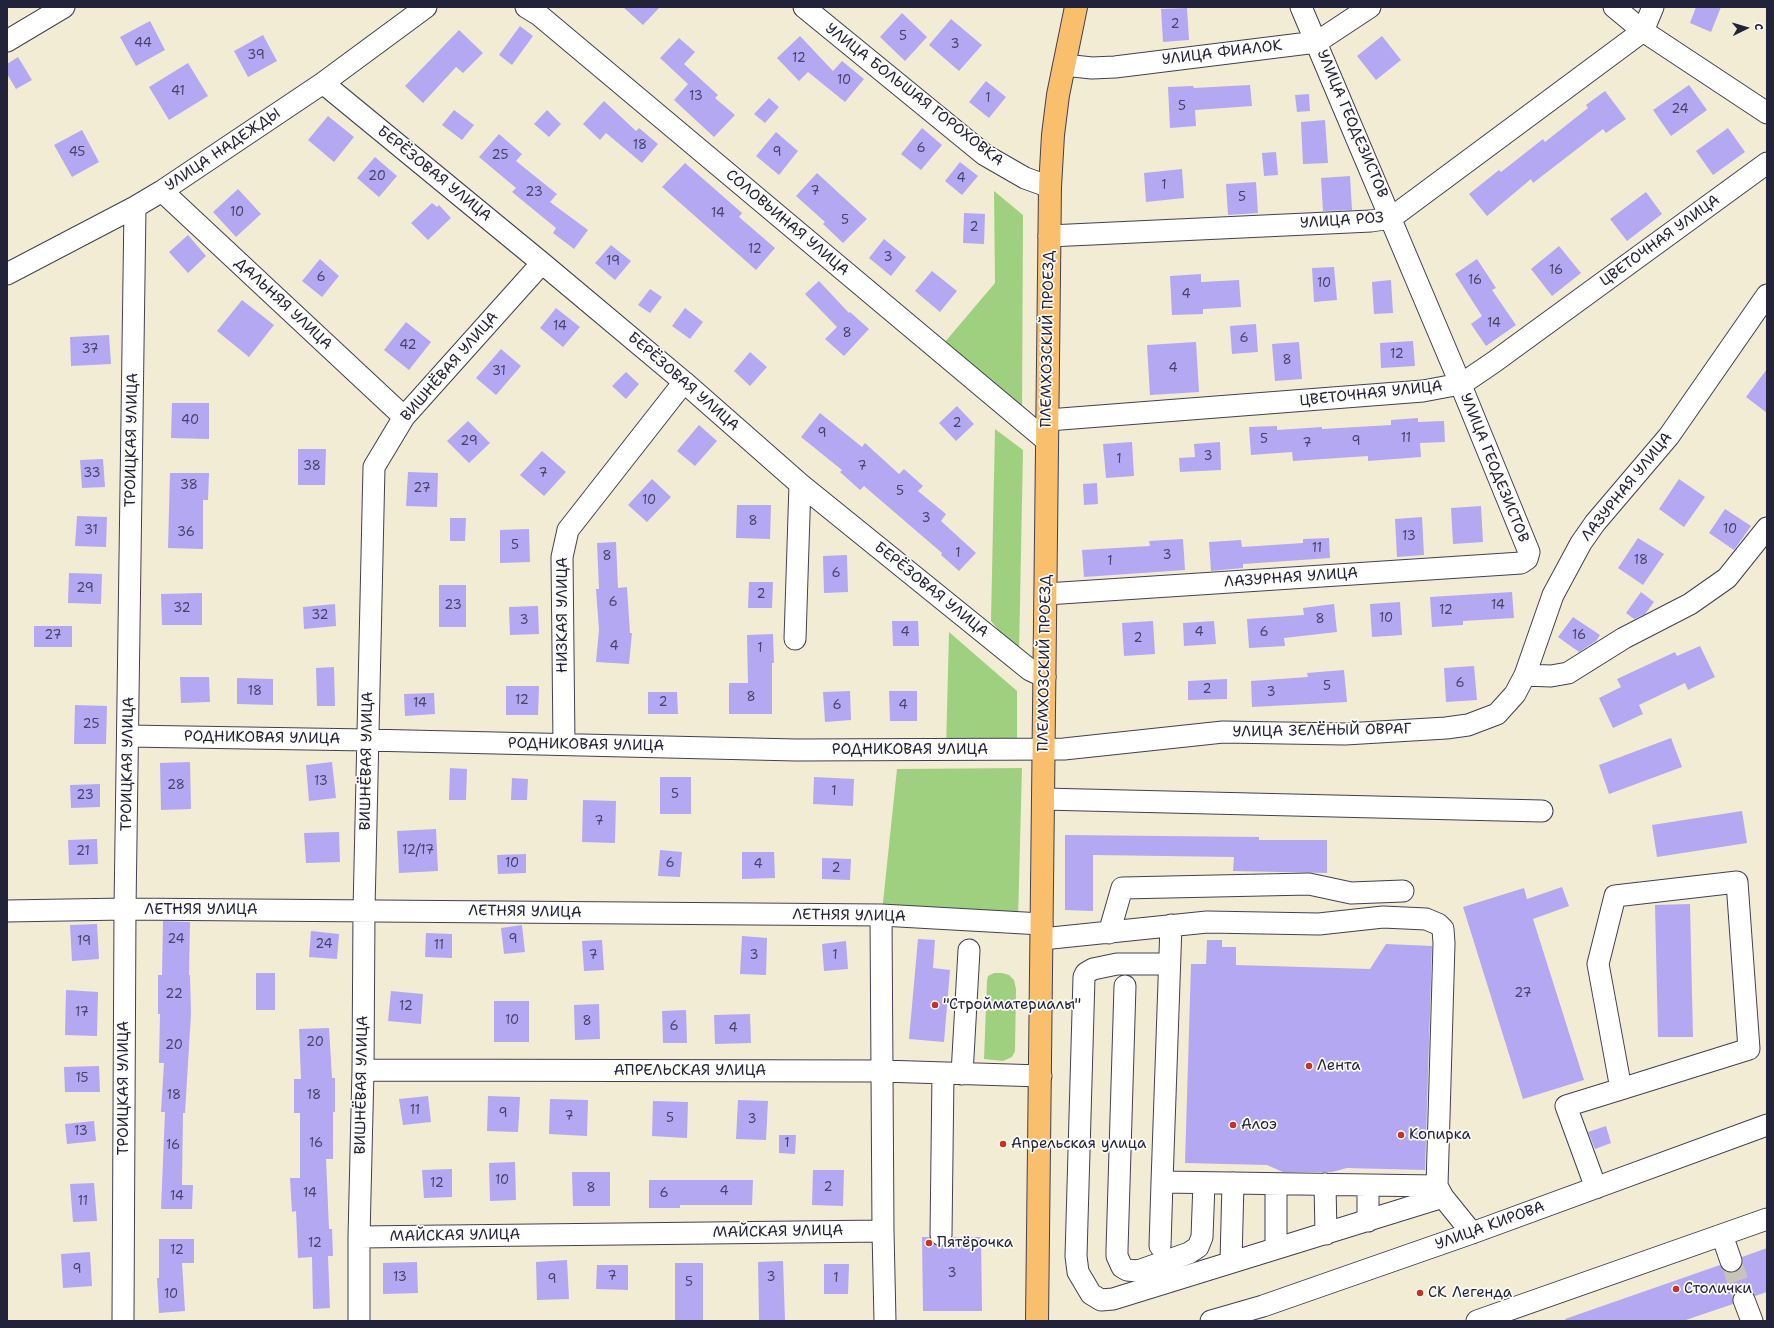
<!DOCTYPE html>
<meta charset="utf-8">
<style>
body{margin:0}
#map{position:relative;width:1774px;height:1328px;overflow:hidden;background:#f2ecd5;font-family:"Shantell Sans",sans-serif}
canvas{display:block}
.frame{position:absolute;inset:0;border:8px solid #22223b;pointer-events:none}
.north{position:absolute;left:1726px;top:8px;width:40px;height:40px;-webkit-text-stroke:3px #fdfcf7;paint-order:stroke;rotate:85deg;font-size:11px;font-weight:700;line-height:16px;text-align:center;color:#22223b}
.north::after{content:'';display:block;margin:auto;width:14px;height:18px;background:#22223b;clip-path:polygon(50% 0,100% 100%,50% 72%,0 100%)}
</style>
<div id="map">
<canvas width="1774" height="1328"></canvas>
<div class="frame"></div>
<div class="north">С</div>
</div>
<script>
const g = document.querySelector('canvas').getContext('2d');
g.lineJoin = 'round';
function fillPath(path, color) {
  g.fillStyle = color;
  g.fill(path, 'evenodd');
}
function toPath(rows) {
  const path = new Path2D();
  for (const r of rows) {
    path.moveTo(r[0], r[1]);
    for (let i = 2; i < r.length; i += 2) path.lineTo(r[i], r[i + 1]);
  }
  return path;
}
function trace(path, color, width, dash) {
  g.strokeStyle = color;
  g.lineWidth = width;
  g.lineCap = dash ? 'butt' : 'round';
  g.setLineDash(dash || []);
  g.stroke(path);
}
function drawText(font, color, halo, rows, align = 'center') {
  g.font = font + ' "Shantell Sans",sans-serif';
  g.lineWidth = 3.5;
  g.setLineDash([]);
  g.textBaseline = 'middle';
  g.strokeStyle = halo;
  g.fillStyle = color;
  for (const [text, x, y, turn = 0] of rows) {
    g.save();
    g.translate(x, y);
    g.rotate((+turn || 0) * Math.PI / 180);
    g.textAlign = isNaN(turn) ? turn : align;
    if (halo) g.strokeText(text, 0, 0);
    g.fillText(text, 0, 0);
    g.restore();
  }
}
fillPath(toPath([
 [994,191,1023,215,1022,419,939,349,995,283],
 [995,429,1023,450,1019,654,991,621],
 [949,632,1017,691,1017,750,946,750],
 [1022,768,1018,919,882,912,897,769],
 [994,973,1002,973,1009,975,1014,980,1016,989,1015,1051,1012,1057,1003,1061,984,1059,987,981,988,976]
]), '#9fd07f');
fillPath(toPath([
 [623,7,660,7,643,25],
 [1696,7,1721,7,1711,32,1690,23],
 [1187,8,1189,40,1163,42,1161,9],
 [902,13,927,37,905,61,880,37],
 [951,19,982,45,959,71,929,45],
 [150,21,165,50,136,66,120,37],
 [520,26,533,36,512,65,499,55],
 [459,30,483,53,463,73,456,67,423,103,405,86],
 [263,35,277,61,248,77,234,51],
 [800,36,833,71,842,61,864,79,845,102,808,72,799,81,777,58],
 [1382,36,1401,60,1376,80,1357,56],
 [679,38,695,52,684,64,718,95,715,98,735,115,714,137,674,100,688,84,660,58],
 [18,57,32,80,16,89,7,74,7,64],
 [188,63,208,96,169,120,149,87],
 [986,81,1006,97,989,118,969,102],
 [1250,85,1252,106,1195,110,1196,126,1170,128,1168,87,1193,86,1194,88],
 [1689,85,1707,110,1671,136,1653,110],
 [1605,91,1626,119,1606,133,1603,129,1533,183,1531,179,1487,216,1469,194,1499,170,1501,172,1543,139,1545,142,1588,108,1586,105],
 [1309,94,1310,111,1297,112,1295,95],
 [769,98,779,107,765,123,754,114],
 [604,101,636,131,639,128,658,144,642,163,606,133,600,140,583,124],
 [454,110,474,125,462,140,442,125],
 [547,110,561,124,549,137,534,124],
 [328,116,354,137,334,162,308,140],
 [1325,120,1328,163,1303,164,1301,122],
 [922,128,942,145,921,170,901,154],
 [1728,128,1745,152,1713,175,1696,151],
 [82,130,99,162,72,177,54,145],
 [776,132,798,151,779,175,756,156],
 [499,134,522,154,516,161,557,194,550,202,588,230,574,249,553,233,556,228,512,192,516,188,479,157],
 [1276,152,1278,175,1264,176,1262,153],
 [375,157,397,176,379,197,357,178],
 [960,162,978,176,962,195,945,181],
 [685,163,742,213,739,217,775,248,756,270,662,187],
 [1182,169,1184,198,1146,202,1144,173],
 [817,173,867,219,843,243,823,224,825,222,796,196],
 [1350,176,1352,210,1323,211,1321,178],
 [1256,182,1258,213,1228,215,1226,184],
 [238,189,261,214,236,237,213,212],
 [1646,192,1662,214,1627,241,1610,219],
 [432,203,437,207,439,205,451,218,428,240,411,223],
 [964,213,985,214,984,244,963,243],
 [188,235,206,256,188,273,169,252],
 [884,239,906,257,891,276,869,258],
 [611,245,631,261,615,280,595,263],
 [1559,246,1581,273,1552,296,1531,269],
 [320,259,339,276,322,297,302,281],
 [1477,259,1496,288,1492,290,1516,325,1486,346,1471,324,1482,316,1455,274],
 [1334,267,1337,300,1314,302,1312,268],
 [932,271,957,291,940,312,915,291],
 [1201,274,1201,282,1239,280,1241,307,1203,309,1203,314,1172,315,1170,276],
 [1391,280,1393,313,1374,314,1372,282],
 [819,281,849,313,850,312,869,329,844,356,825,339,837,327,805,294],
 [650,289,662,297,650,313,638,305],
 [242,300,274,325,249,357,217,331],
 [556,308,580,327,563,347,540,328],
 [685,308,703,322,690,339,672,326],
 [406,322,431,342,409,370,384,350],
 [1256,324,1258,352,1232,354,1230,326],
 [109,335,111,364,71,366,70,337],
 [1413,341,1415,366,1381,368,1380,343],
 [1196,342,1199,392,1150,395,1147,345],
 [1299,342,1302,379,1275,381,1272,344],
 [501,349,521,366,496,395,476,378],
 [750,352,767,367,750,386,734,371],
 [1767,369,1767,413,1746,397],
 [626,372,639,384,626,399,612,386],
 [172,403,209,403,209,439,171,438],
 [957,406,974,424,956,441,939,423],
 [820,413,862,447,865,443,899,474,904,469,923,486,918,491,946,514,941,521,976,553,959,571,941,555,942,553,864,486,860,490,840,472,842,470,801,437],
 [1418,418,1418,422,1444,421,1445,442,1420,443,1421,457,1368,461,1368,456,1293,461,1292,452,1251,455,1249,427,1277,426,1277,430,1322,427,1322,429,1391,425,1391,420],
 [468,421,490,443,469,463,447,441],
 [699,425,717,441,695,466,677,451],
 [1132,442,1134,476,1106,478,1103,444],
 [1220,442,1221,470,1180,472,1179,458,1195,457,1194,444],
 [298,449,326,449,325,485,298,485],
 [542,451,566,472,544,496,520,475],
 [103,459,105,487,82,488,80,460],
 [408,472,438,473,437,507,406,506],
 [170,473,209,473,208,500,203,500,203,549,168,548],
 [652,479,671,497,647,522,628,505],
 [1679,479,1705,497,1684,527,1659,509],
 [1097,483,1098,504,1084,505,1083,484],
 [737,505,771,505,770,539,736,538],
 [1481,506,1483,542,1453,544,1451,508],
 [1725,509,1751,526,1734,550,1709,533],
 [77,516,107,517,106,547,75,546],
 [1422,517,1424,555,1397,557,1395,519],
 [450,518,466,518,465,541,450,541],
 [529,529,530,562,500,563,500,530],
 [1329,538,1330,558,1243,564,1243,568,1211,571,1209,542,1241,540,1242,547,1303,543,1303,539],
 [1638,538,1664,554,1643,585,1618,568],
 [1183,539,1185,570,1084,577,1082,550,1150,546,1149,541],
 [616,542,618,588,627,587,630,633,632,633,629,664,596,662,599,630,596,589,599,589,597,543],
 [847,555,848,592,824,593,823,556],
 [69,573,102,574,101,604,68,603],
 [749,582,773,582,772,608,748,608],
 [439,585,466,585,466,627,439,627],
 [1512,592,1514,618,1463,621,1463,625,1432,627,1430,597],
 [1641,592,1654,602,1645,614,1634,619,1626,613],
 [202,593,202,625,162,625,161,594],
 [1400,602,1402,635,1372,637,1370,604],
 [335,604,336,626,304,629,303,607],
 [1334,604,1337,632,1284,638,1285,646,1249,648,1247,619,1304,615,1303,608],
 [538,606,539,634,510,635,509,607],
 [1573,617,1600,635,1596,641,1579,652,1558,637],
 [892,621,918,621,919,646,893,646],
 [1153,621,1155,654,1124,656,1122,623],
 [1214,621,1216,644,1184,646,1183,623],
 [34,626,72,626,72,647,34,647],
 [773,634,774,663,772,663,772,714,729,714,729,683,748,683,747,635],
 [1700,646,1715,677,1688,690,1685,683,1639,705,1643,714,1613,728,1599,698,1621,687,1617,679,1675,652,1677,656],
 [1474,666,1477,700,1446,702,1444,668],
 [334,667,335,706,317,706,316,668],
 [1344,670,1347,702,1252,707,1251,681,1308,677,1307,673],
 [180,677,209,677,210,702,181,703],
 [237,678,273,679,273,705,237,704],
 [1227,679,1227,699,1188,700,1188,681],
 [506,686,539,686,538,715,506,715],
 [850,691,851,720,825,722,823,692],
 [889,691,917,691,917,721,890,721],
 [648,692,677,692,678,714,648,714],
 [434,693,435,714,405,716,404,694],
 [75,705,107,706,106,744,74,744],
 [1671,738,1682,767,1609,794,1599,765],
 [190,762,191,809,161,810,160,763],
 [332,762,336,798,309,801,306,765],
 [450,768,467,769,466,800,449,800],
 [660,777,691,777,691,814,660,814],
 [814,777,854,779,853,806,813,804],
 [512,778,528,779,527,800,511,800],
 [100,784,100,807,71,808,70,785],
 [583,800,616,801,615,843,582,842],
 [1742,811,1747,843,1657,857,1652,825],
 [436,829,438,871,399,873,397,831],
 [339,832,340,862,306,863,304,833],
 [1065,835,1259,837,1259,840,1327,840,1327,873,1233,871,1234,857,1093,855,1093,911,1065,910],
 [97,839,98,864,69,865,68,840],
 [660,850,682,852,680,877,658,876],
 [742,852,774,852,775,878,742,879],
 [526,854,526,873,498,874,497,855],
 [822,858,851,859,850,880,822,879],
 [1562,887,1569,906,1533,919,1584,1080,1523,1099,1463,907,1524,888,1527,899],
 [1690,904,1693,1037,1658,1037,1655,905],
 [163,921,190,922,189,975,190,975,191,1014,185,1113,183,1113,182,1185,193,1185,192,1209,161,1209,165,1112,161,1112,164,1063,159,1063,160,1014,158,1014,158,975,162,975],
 [97,924,99,959,72,961,70,925],
 [522,925,525,952,504,954,501,928],
 [311,931,339,934,337,959,309,957],
 [426,933,452,934,452,958,425,957],
 [742,936,767,938,766,975,740,974],
 [918,939,935,940,933,968,950,970,944,1042,909,1039],
 [602,940,604,970,584,971,582,941],
 [1207,940,1222,940,1222,947,1236,947,1236,965,1370,969,1386,944,1432,946,1425,1170,1347,1168,1332,1172,1283,1172,1267,1165,1185,1163,1191,964,1206,964],
 [846,941,848,969,824,971,822,944],
 [256,973,275,973,275,1010,256,1010],
 [66,990,98,992,97,1036,65,1035],
 [391,991,423,994,421,1024,388,1021],
 [494,1001,529,1001,529,1042,494,1042],
 [599,1004,600,1039,575,1040,574,1005],
 [686,1010,687,1043,663,1043,662,1011],
 [750,1014,751,1043,715,1044,714,1015],
 [329,1028,332,1078,335,1078,335,1112,333,1112,333,1159,326,1159,329,1229,332,1229,333,1256,328,1256,330,1308,313,1309,312,1257,298,1258,296,1211,292,1212,290,1178,300,1178,300,1113,294,1113,294,1079,301,1079,299,1029],
 [99,1066,100,1092,65,1092,64,1067],
 [428,1096,431,1122,403,1125,399,1099],
 [488,1096,520,1097,518,1132,487,1131],
 [550,1099,588,1100,587,1136,549,1134],
 [738,1100,768,1101,766,1140,736,1139],
 [653,1101,688,1102,687,1138,652,1136],
 [94,1121,96,1141,67,1144,65,1124],
 [1606,1126,1611,1143,1595,1149,1588,1132],
 [779,1135,796,1135,795,1154,779,1153],
 [515,1162,516,1200,490,1201,489,1163],
 [452,1169,452,1197,424,1198,422,1170],
 [813,1170,844,1170,843,1206,812,1205],
 [572,1172,610,1172,610,1206,573,1206],
 [649,1180,753,1180,752,1205,680,1205,680,1208,649,1208],
 [94,1183,97,1221,73,1222,70,1184],
 [922,1237,930,1237,935,1245,941,1247,947,1245,953,1237,981,1237,982,1311,923,1311],
 [159,1239,194,1239,194,1263,182,1263,185,1311,159,1313,157,1278,159,1278],
 [1767,1248,1767,1292,1755,1296,1751,1290,1746,1288,1740,1289,1734,1293,1733,1304,1683,1321,1566,1321,1565,1319,1720,1265,1723,1270,1728,1273,1735,1272,1740,1269,1743,1264,1742,1257],
 [90,1252,92,1286,63,1288,61,1254],
 [567,1260,569,1299,537,1300,536,1262],
 [783,1261,785,1321,759,1321,758,1262],
 [417,1262,418,1293,383,1294,383,1263],
 [675,1263,703,1263,703,1321,675,1321],
 [824,1264,849,1264,848,1294,824,1294],
 [597,1265,628,1265,628,1290,596,1289]
]), '#b4a8f2');
trace(toPath([
 [1731,1261,1744,1300]
]), '#c8c4b6', 21, [21, 10]);
const minor = toPath([
 [526,7,539,15,1047,441],
 [804,7,985,155,1025,178,1050,187],
 [1614,7,1643,31,1767,113],
 [7,41,64,7],
 [1064,65,1092,68,1115,67,1317,42,1370,7],
 [323,83,542,263,684,382,800,484,1030,670,1045,677],
 [162,191,404,417],
 [1049,236,1371,221,1391,218,1643,31,1653,7],
 [7,274,135,207,162,191,323,83,426,7],
 [1048,420,1423,391,1455,385,1469,379,1494,362,1767,163],
 [1046,594,1506,564,1521,563,1527,559,1529,552,1460,383,1301,7],
 [795,639,800,484],
 [1525,675,1551,676,1568,673,1624,638,1690,604,1727,578,1767,528],
 [128,736,367,740,796,750,1064,749,1223,732,1345,734,1446,728,1468,725,1497,714,1515,694,1525,675,1553,595,1581,543,1595,523,1669,436,1767,295],
 [564,744,562,557,568,530,684,382],
 [1043,799,1542,811],
 [7,911,125,909,881,915,1042,924],
 [1171,925,1162,1182,1437,1186,1443,1197,1472,1233],
 [1109,933,1122,888,1309,884,1351,893,1403,891],
 [1042,939,1207,922,1319,924,1383,917,1426,919,1438,924,1443,929,1444,943,1437,1186],
 [1169,964,1117,964,1093,969,1086,973,1084,977,1076,1256,1078,1272,1091,1294,1101,1300,1113,1299,1443,1197],
 [1125,986,1117,1250,1117,1256,1122,1267,1127,1270,1138,1271,1189,1253,1198,1247,1202,1237,1204,1183],
 [363,1070,882,1071,1041,1076],
 [962,1074,969,950],
 [1325,1184,1326,1234],
 [1368,1185,1368,1221],
 [1596,1188,1566,1106,1621,1089,1749,1049,1737,882,1615,896,1598,964,1621,1089],
 [883,1231,885,1321],
 [941,1235,943,1073],
 [1722,1235,1731,1261],
 [359,1237,883,1231,881,915],
 [1160,1246,1162,1182],
 [1276,1247,1276,1184],
 [1231,1261,1233,1183],
 [1744,1300,1752,1321],
 [123,1321,125,909,135,207],
 [359,1321,359,1237,363,1070,364,910,374,467,404,417,542,263],
 [1211,1321,1263,1306,1472,1233,1767,1125],
 [1477,1321,1767,1219]
]);
const major = toPath([
 [1037,1321,1050,187,1053,135,1058,95,1076,7]
]);
trace(minor, '#414052', 23);
trace(major, '#414052', 24);
trace(minor, '#fff', 21);
trace(major, '#f9bf6d', 22);
for (const [x, y, r, color] of [
 [935,1005,4,"#c8321e"],
 [1309,1066,4,"#c8321e"],
 [1233,1125,4,"#c8321e"],
 [1401,1135,4,"#c8321e"],
 [1003,1144,4,"#c8321e"],
 [929,1243,4,"#c8321e"],
 [1676,1289,4,"#c8321e"],
 [1420,1293,4,"#c8321e"]
]) {
  const dot = new Path2D();
  dot.arc(x, y, r, 0, 2 * Math.PI);
  g.fillStyle = color;
  g.fill(dot);
  trace(dot, '#fdfcf7', 1.5);
}
drawText('13px', '#464469', null, [
 ["2",1175,25],
 ["5",903,37],
 ["44",143,44],
 ["3",955,45],
 ["39",256,56],
 ["12",799,59],
 ["10",844,81],
 ["41",178,92],
 ["13",696,97],
 ["1",988,99],
 ["5",1182,107],
 ["24",1680,110],
 ["18",640,146],
 ["6",921,149],
 ["45",77,153],
 ["9",777,153],
 ["25",500,156],
 ["20",377,177],
 ["4",961,179],
 ["1",1164,186],
 ["7",815,192],
 ["23",534,193],
 ["5",1242,198],
 ["10",237,213],
 ["14",718,214],
 ["5",845,221],
 ["2",974,228],
 ["12",755,250],
 ["3",888,258],
 ["19",613,262],
 ["16",1556,271],
 ["6",321,278],
 ["16",1475,281],
 ["10",1324,284],
 ["4",1186,295],
 ["14",1494,324],
 ["14",560,327],
 ["8",847,334],
 ["6",1244,339],
 ["42",408,346],
 ["37",90,350],
 ["12",1397,355],
 ["8",1287,361],
 ["4",1173,369],
 ["31",499,372],
 ["40",190,421],
 ["2",957,424],
 ["9",822,434],
 ["11",1406,439],
 ["5",1264,440],
 ["29",469,442],
 ["9",1356,442],
 ["7",1307,444],
 ["3",1208,457],
 ["1",1119,460],
 ["38",312,467],
 ["7",862,467],
 ["33",92,474],
 ["7",543,474],
 ["38",189,486],
 ["27",422,489],
 ["5",900,492],
 ["10",649,501],
 ["3",926,519],
 ["8",753,522],
 ["10",1730,530],
 ["31",91,531],
 ["36",186,533],
 ["13",1409,537],
 ["5",515,546],
 ["11",1317,549],
 ["1",958,554],
 ["3",1167,556],
 ["8",607,557],
 ["18",1641,561],
 ["1",1110,562],
 ["6",836,574],
 ["29",85,589],
 ["2",761,595],
 ["6",613,603],
 ["23",453,606],
 ["14",1498,606],
 ["32",182,609],
 ["12",1446,611],
 ["32",320,616],
 ["10",1386,619],
 ["8",1320,620],
 ["3",524,621],
 ["4",905,633],
 ["4",1199,633],
 ["6",1264,633],
 ["27",53,636],
 ["16",1579,636],
 ["2",1138,639],
 ["4",614,647],
 ["1",760,649],
 ["6",1460,684],
 ["5",1327,687],
 ["2",1207,690],
 ["18",255,692],
 ["3",1271,693],
 ["8",751,698],
 ["12",522,701],
 ["2",663,703],
 ["14",420,704],
 ["6",837,706],
 ["4",903,706],
 ["25",91,725],
 ["13",321,782],
 ["28",176,786],
 ["1",834,792],
 ["5",675,795],
 ["23",85,796],
 ["7",599,822],
 ["12/17",418,851],
 ["21",83,852],
 ["10",512,864],
 ["6",670,864],
 ["4",758,865],
 ["2",836,869],
 ["24",176,940],
 ["9",513,940],
 ["19",84,942],
 ["24",324,945],
 ["11",439,946],
 ["7",593,956],
 ["3",754,956],
 ["1",835,956],
 ["27",1523,994],
 ["22",174,995],
 ["12",406,1007],
 ["17",82,1013],
 ["10",512,1021],
 ["8",587,1022],
 ["6",674,1027],
 ["4",733,1029],
 ["20",315,1043],
 ["20",174,1046],
 ["15",82,1079],
 ["18",174,1096],
 ["18",314,1096],
 ["11",415,1111],
 ["9",503,1114],
 ["7",569,1117],
 ["5",670,1119],
 ["3",752,1120],
 ["13",81,1132],
 ["16",316,1144],
 ["1",787,1144],
 ["16",173,1146],
 ["10",502,1181],
 ["12",437,1184],
 ["2",828,1188],
 ["8",591,1189],
 ["4",724,1192],
 ["14",310,1194],
 ["6",664,1194],
 ["14",177,1197],
 ["11",83,1202],
 ["12",315,1244],
 ["12",177,1251],
 ["9",77,1270],
 ["3",952,1274],
 ["7",612,1277],
 ["13",400,1278],
 ["3",771,1278],
 ["1",836,1279],
 ["9",552,1280],
 ["5",689,1283],
 ["10",171,1295]
]);
drawText('15px', '#22223b', '#fdfcf7', [
 ["УЛИЦА ФИАЛОК",1222,53,-7],
 ["УЛИЦА БОЛЬШАЯ ГОРОХОВКА",914,95,38],
 ["УЛИЦА ГЕОДЕЗИСТОВ",1352,124,67],
 ["УЛИЦА НАДЕЖДЫ",223,150,-34],
 ["БЕРЁЗОВАЯ УЛИЦА",434,174,39],
 ["УЛИЦА РОЗ",1342,221,-4],
 ["СОЛОВЬИНАЯ УЛИЦА",787,223,40],
 ["ЦВЕТОЧНАЯ УЛИЦА",1660,241,-36],
 ["ДАЛЬНЯЯ УЛИЦА",283,304,43],
 ["ПЛЕМХОЗСКИЙ ПРОЕЗД",1048,339,-89],
 ["ВИШНЁВАЯ УЛИЦА",450,367,-49],
 ["БЕРЁЗОВАЯ УЛИЦА",683,382,41],
 ["ЦВЕТОЧНАЯ УЛИЦА",1371,394,-6],
 ["ТРОИЦКАЯ УЛИЦА",132,440,-89],
 ["УЛИЦА ГЕОДЕЗИСТОВ",1494,468,68],
 ["ЛАЗУРНАЯ УЛИЦА",1627,487,-51],
 ["ЛАЗУРНАЯ УЛИЦА",1291,578,-4],
 ["БЕРЁЗОВАЯ УЛИЦА",931,590,39],
 ["НИЗКАЯ УЛИЦА",563,615,-90],
 ["ПЛЕМХОЗСКИЙ ПРОЕЗД",1045,663,-89],
 ["УЛИЦА ЗЕЛЁНЫЙ ОВРАГ",1322,731,-1],
 ["РОДНИКОВАЯ УЛИЦА",262,738,1],
 ["РОДНИКОВАЯ УЛИЦА",586,745,1],
 ["РОДНИКОВАЯ УЛИЦА",910,750],
 ["ВИШНЁВАЯ УЛИЦА",367,761,-89],
 ["ТРОИЦКАЯ УЛИЦА",128,764,-89],
 ["ЛЕТНЯЯ УЛИЦА",201,910],
 ["ЛЕТНЯЯ УЛИЦА",525,912,1],
 ["ЛЕТНЯЯ УЛИЦА",849,916,1],
 ["АПРЕЛЬСКАЯ УЛИЦА",690,1071],
 ["ВИШНЁВАЯ УЛИЦА",362,1085,-89],
 ["ТРОИЦКАЯ УЛИЦА",124,1088,-90],
 ["УЛИЦА КИРОВА",1490,1226,-20],
 ["МАЙСКАЯ УЛИЦА",778,1232,-1],
 ["МАЙСКАЯ УЛИЦА",455,1236,-1]
]);
drawText('15px', '#22223b', '#fdfcf7', [
 ["\"Стройматериалы\"",943,1005],
 ["Лента",1317,1066],
 ["Алоэ",1241,1125],
 ["Копирка",1409,1135],
 ["Апрельская улица",1011,1144],
 ["Пятёрочка",937,1243],
 ["Столички",1684,1289],
 ["СК Легенда",1428,1293]
], 'left');
</script>
